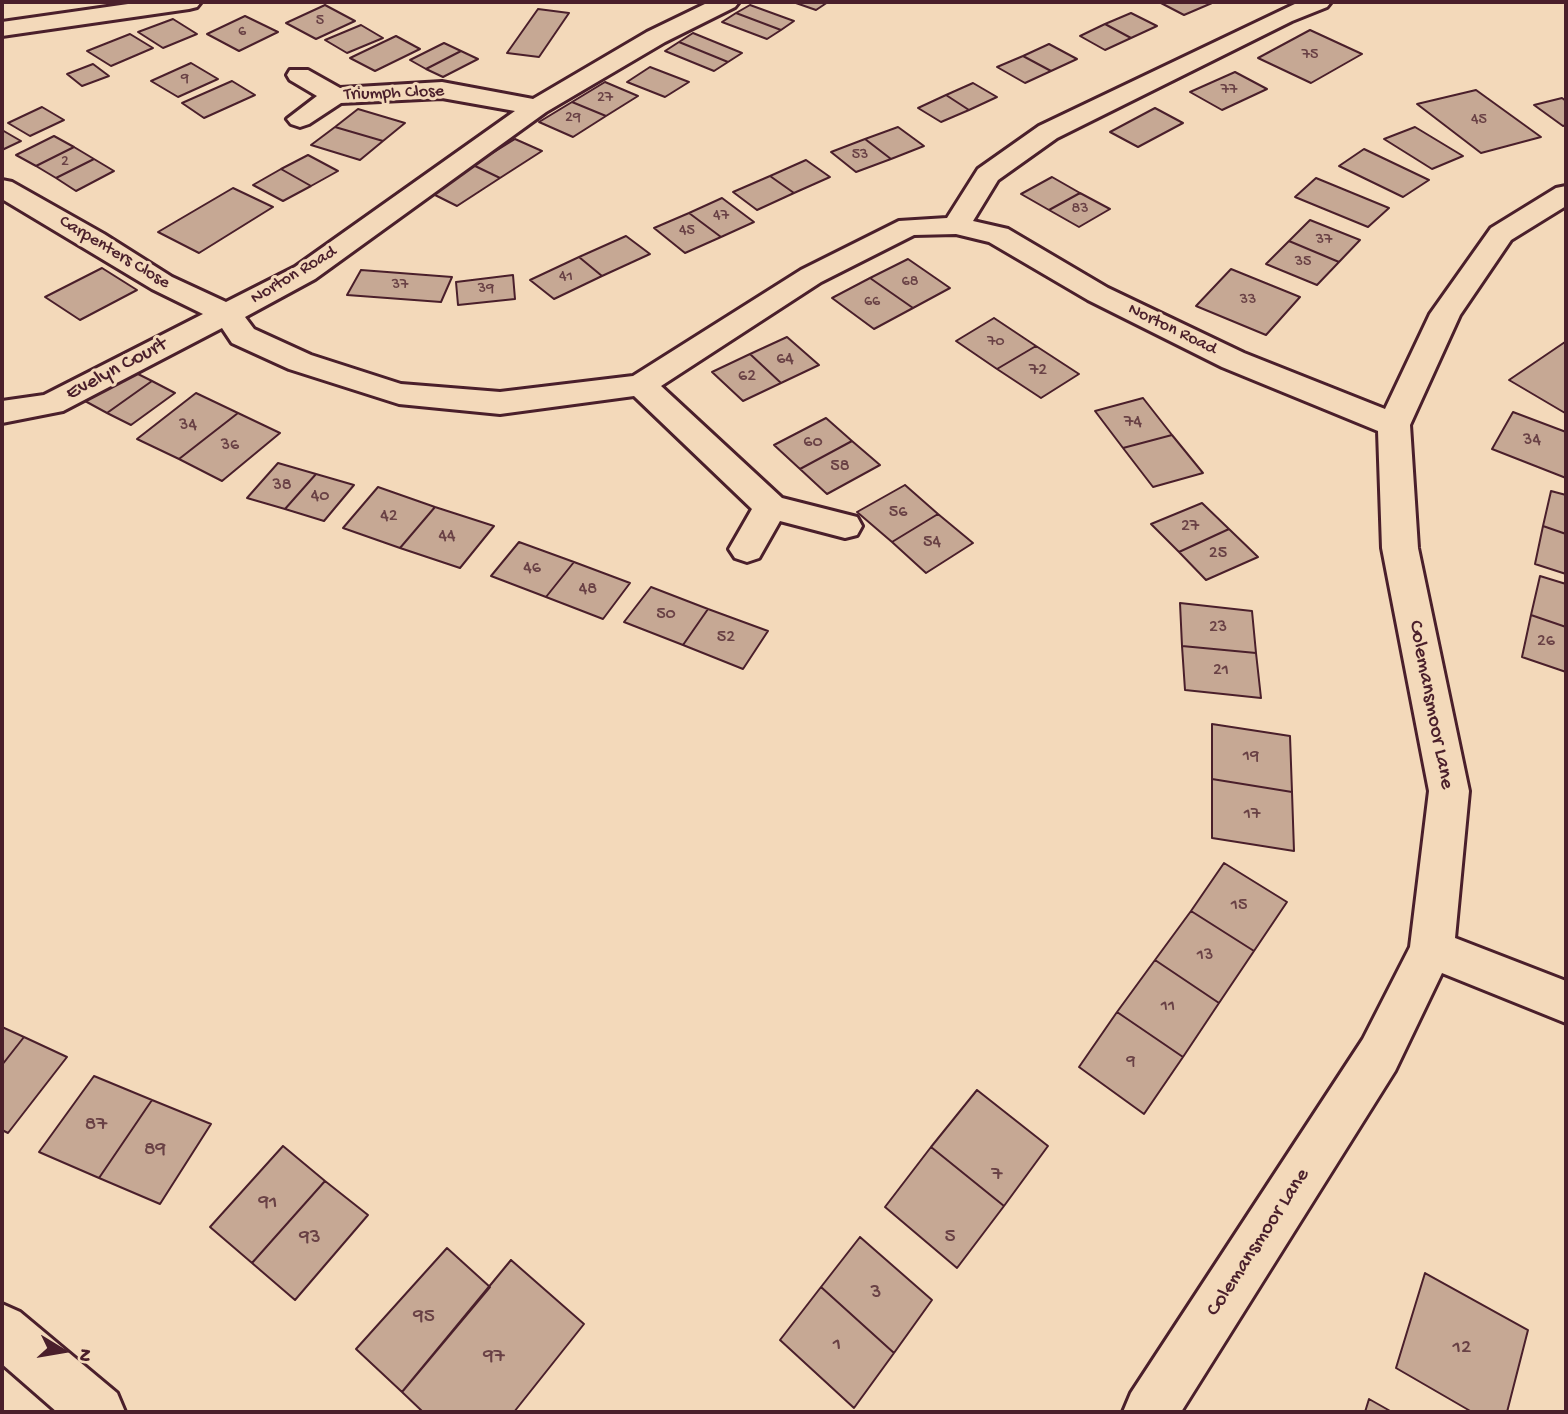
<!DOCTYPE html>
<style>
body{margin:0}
#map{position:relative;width:1568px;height:1414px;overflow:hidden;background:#f3d9ba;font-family:"Gochi Hand",sans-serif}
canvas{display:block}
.frame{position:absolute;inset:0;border:4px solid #4a1f2b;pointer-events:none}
.north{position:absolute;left:28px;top:1316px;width:70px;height:70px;-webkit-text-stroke:5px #f3d9ba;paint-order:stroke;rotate:101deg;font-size:19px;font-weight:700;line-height:28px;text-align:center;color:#4a1f2b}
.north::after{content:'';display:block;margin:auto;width:24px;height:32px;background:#4a1f2b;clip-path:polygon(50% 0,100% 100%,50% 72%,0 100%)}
</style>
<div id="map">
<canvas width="1568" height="1414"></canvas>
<div class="frame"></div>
<div class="north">N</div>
</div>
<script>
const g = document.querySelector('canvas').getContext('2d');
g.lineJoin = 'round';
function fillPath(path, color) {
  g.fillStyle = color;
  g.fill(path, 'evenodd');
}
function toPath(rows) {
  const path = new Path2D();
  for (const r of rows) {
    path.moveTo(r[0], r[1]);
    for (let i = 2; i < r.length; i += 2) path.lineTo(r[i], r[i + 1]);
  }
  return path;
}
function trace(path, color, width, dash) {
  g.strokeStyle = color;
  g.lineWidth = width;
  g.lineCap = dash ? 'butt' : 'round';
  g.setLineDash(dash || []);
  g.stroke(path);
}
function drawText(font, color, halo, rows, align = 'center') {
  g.font = font + ' "Gochi Hand",sans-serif';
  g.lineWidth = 6;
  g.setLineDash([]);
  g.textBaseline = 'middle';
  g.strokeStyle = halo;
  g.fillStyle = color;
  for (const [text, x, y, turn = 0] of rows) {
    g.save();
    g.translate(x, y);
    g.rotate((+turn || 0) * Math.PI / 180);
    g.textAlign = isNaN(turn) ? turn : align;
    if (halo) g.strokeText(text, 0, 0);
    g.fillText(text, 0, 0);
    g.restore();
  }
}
const building = toPath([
 [793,2,828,2,816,10,793,2],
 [1159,2,1210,2,1212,3,1184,15,1159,2],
 [325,5,355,21,316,39,286,23,325,5],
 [750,5,794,21,781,30,736,13,750,5],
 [538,9,569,13,539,57,507,53,538,9],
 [736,13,781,30,767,39,722,22,736,13],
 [1131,13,1157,26,1131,38,1105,24,1131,13],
 [245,16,278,32,239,51,207,34,245,16],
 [173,19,197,34,163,48,138,32,173,19],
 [1105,24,1131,38,1105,50,1080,36,1105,24],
 [361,25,383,38,347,53,325,40,361,25],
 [1310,30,1362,54,1311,83,1258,58,1310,30],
 [693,33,742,53,728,62,679,42,693,33],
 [130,34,153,48,111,66,87,51,130,34],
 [396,36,420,49,375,71,350,58,396,36],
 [679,42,728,62,714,71,665,51,679,42],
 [444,43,461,51,426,69,410,60,444,43],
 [1049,44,1077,59,1051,71,1023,56,1049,44],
 [461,51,478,59,443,77,426,69,461,51],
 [1023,56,1051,71,1025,83,997,67,1023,56],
 [191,63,218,79,178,97,151,81,191,63],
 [93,64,109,76,82,86,67,74,93,64],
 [650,67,689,82,665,97,627,82,650,67],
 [1235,72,1267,89,1222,110,1190,92,1235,72],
 [232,81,255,95,204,118,182,103,232,81],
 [605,82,638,96,606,116,572,102,605,82],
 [973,83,997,97,969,110,946,95,973,83],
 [1476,90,1541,137,1481,153,1417,104,1476,90],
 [946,95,969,110,941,122,918,108,946,95],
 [1562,98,1566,101,1566,125,1563,126,1534,105,1562,98],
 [572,102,606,116,573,137,539,122,572,102],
 [42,107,64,120,30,136,8,123,42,107],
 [1155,108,1183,123,1138,147,1110,132,1155,108],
 [358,109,405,123,383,141,335,127,358,109],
 [335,127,383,141,360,160,311,145,335,127],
 [898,127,924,146,891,159,865,139,898,127],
 [1415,127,1463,156,1432,169,1384,139,1415,127],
 [2,130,21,141,2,150,2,130],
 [54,136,74,147,36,166,16,155,54,136],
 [515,139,542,151,500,178,473,165,515,139],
 [865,139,891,159,856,172,831,152,865,139],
 [74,147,94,159,56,178,36,166,74,147],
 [1364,149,1429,180,1403,197,1339,166,1364,149],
 [308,155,338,171,311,186,281,169,308,155],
 [94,159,114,171,76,191,56,178,94,159],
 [806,160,830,177,794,193,770,176,806,160],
 [473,165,500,178,457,206,429,192,473,165],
 [281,169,311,186,283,201,253,185,281,169],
 [770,176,794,193,757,210,733,192,770,176],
 [1052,177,1080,193,1049,210,1021,194,1052,177],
 [1316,178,1389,208,1368,227,1295,197,1316,178],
 [233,188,273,207,199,253,158,232,233,188],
 [1080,193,1110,209,1079,227,1049,210,1080,193],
 [722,198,754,222,721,237,689,213,722,198],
 [689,213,721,237,685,253,654,228,689,213],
 [1310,220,1360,240,1339,262,1289,241,1310,220],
 [626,236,650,254,602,276,579,257,626,236],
 [1289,241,1339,262,1317,285,1266,264,1289,241],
 [579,257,602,276,554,299,530,280,579,257],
 [908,259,950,288,913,308,870,278,908,259],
 [102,268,137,290,80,320,45,297,102,268],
 [1231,269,1300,297,1266,335,1196,306,1231,269],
 [361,270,452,277,441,302,347,295,361,270],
 [513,275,515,299,458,305,456,282,513,275],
 [870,278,913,308,874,329,832,298,870,278],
 [994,318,1036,346,997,369,956,341,994,318],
 [787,337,819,365,781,383,750,354,787,337],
 [1565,342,1566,412,1565,413,1509,380,1565,342],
 [1036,346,1079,374,1041,398,997,369,1036,346],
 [750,354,781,383,743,401,712,372,750,354],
 [130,370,152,381,107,413,85,401,130,370],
 [152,381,175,393,131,425,107,413,152,381],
 [196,393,238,413,179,459,137,439,196,393],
 [1143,398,1172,435,1123,448,1095,411,1143,398],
 [1513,412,1566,432,1566,478,1492,449,1513,412],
 [238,413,280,433,222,481,179,459,238,413],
 [826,418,852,441,800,469,774,445,826,418],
 [1172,435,1203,473,1153,487,1123,448,1172,435],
 [852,441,880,465,827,494,800,469,852,441],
 [278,463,316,474,285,509,247,498,278,463],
 [316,474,354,485,324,521,285,509,316,474],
 [905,485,938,514,892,542,857,512,905,485],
 [378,487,435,507,400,548,343,528,378,487],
 [1551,491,1566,495,1566,534,1543,526,1551,491],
 [1202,503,1229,529,1179,552,1151,524,1202,503],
 [435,507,494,526,460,568,400,548,435,507],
 [938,514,973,543,926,573,892,542,938,514],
 [1543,526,1566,534,1566,574,1535,564,1543,526],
 [1229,529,1258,557,1206,580,1179,552,1229,529],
 [519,542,574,562,546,597,491,576,519,542],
 [574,562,630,583,603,619,546,597,574,562],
 [1540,576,1566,584,1566,627,1531,615,1540,576],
 [651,587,708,609,683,645,624,622,651,587],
 [1180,603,1252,611,1256,653,1182,646,1180,603],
 [708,609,768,631,743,669,683,645,708,609],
 [1531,615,1566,627,1566,672,1522,657,1531,615],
 [1182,646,1256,653,1261,698,1185,690,1182,646],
 [1212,724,1290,736,1292,792,1212,779,1212,724],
 [1212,779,1292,792,1294,851,1212,838,1212,779],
 [1224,863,1287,902,1254,951,1191,911,1224,863],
 [1191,911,1254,951,1219,1003,1155,960,1191,911],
 [1155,960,1219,1003,1183,1057,1117,1012,1155,960],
 [1117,1012,1183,1057,1144,1114,1079,1067,1117,1012],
 [2,1027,24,1037,2,1065,2,1027],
 [24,1037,67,1057,8,1133,2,1130,2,1065,24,1037],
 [94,1076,152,1100,99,1178,39,1152,94,1076],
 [977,1090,1048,1146,1004,1206,931,1147,977,1090],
 [152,1100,211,1124,160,1204,99,1178,152,1100],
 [283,1146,325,1181,252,1263,210,1227,283,1146],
 [931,1147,1004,1206,957,1268,885,1207,931,1147],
 [325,1181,368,1215,295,1300,252,1263,325,1181],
 [860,1237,932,1300,894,1353,821,1287,860,1237],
 [447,1248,490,1287,402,1392,356,1349,447,1248],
 [511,1260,584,1324,514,1412,423,1412,402,1392,511,1260],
 [1425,1273,1528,1330,1507,1412,1472,1412,1396,1368,1425,1273],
 [821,1287,894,1353,854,1408,780,1340,821,1287],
 [1369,1399,1392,1412,1365,1412,1369,1399]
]);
fillPath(building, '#c6a894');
trace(building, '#4a1f2b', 2);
const street = toPath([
 [142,2,201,2,197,7,189,9,2,36,2,22,142,2],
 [709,2,739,2,735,7,665,42,546,112,315,279,245,317,254,329,311,355,401,384,500,392,633,376,801,270,899,221,947,218,978,169,1039,126,1299,2,1331,2,1327,7,1292,21,1057,138,998,180,973,221,1008,229,1108,288,1244,353,1385,409,1430,314,1491,228,1556,188,1566,186,1566,206,1511,240,1460,315,1410,425,1418,548,1469,791,1455,938,1566,981,1566,1023,1442,973,1395,1071,1181,1412,1123,1412,1131,1393,1363,1039,1410,947,1429,791,1382,548,1378,431,1222,367,1088,300,989,242,956,234,914,235,821,282,661,386,782,498,857,517,862,526,857,535,845,538,780,521,759,558,747,562,735,558,729,549,752,509,634,396,500,414,399,404,289,369,232,343,222,328,63,411,2,423,2,401,44,395,203,314,152,289,2,199,2,180,12,182,104,234,172,277,226,302,295,267,515,111,442,98,341,103,309,124,300,127,291,124,287,119,317,96,290,80,287,75,290,70,308,70,340,88,442,82,533,99,647,32,709,2]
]);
const secondary = toPath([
 [2,1304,20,1312,117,1393,125,1412,57,1412,2,1364,2,1304]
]);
trace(street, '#4a1f2b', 6);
trace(secondary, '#4a1f2b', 6);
fillPath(street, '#f3d9ba');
fillPath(secondary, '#f3d9ba');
drawText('16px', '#694145', null, [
 ["5",320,22],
 ["6",242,33],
 ["75",1310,56],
 ["9",185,80],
 ["77",1229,91],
 ["27",605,99],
 ["29",573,119],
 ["45",1479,121],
 ["53",860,156],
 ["2",65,163],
 ["83",1080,210],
 ["47",721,217],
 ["45",687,232],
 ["37",1324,241],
 ["35",1303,263],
 ["41",566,278],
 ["68",910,283],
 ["37",400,286],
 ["39",486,290],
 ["33",1248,301],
 ["66",872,303],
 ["70",996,343]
]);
drawText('18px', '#4a1f2b', '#f3d9ba', [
 ["Triumph Close",394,94,-2],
 ["Carpenters Close",114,253,31],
 ["Norton Road",294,276,-31],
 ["Norton Road",1172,330,26]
]);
drawText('18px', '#694145', null, [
 ["64",785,360],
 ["72",1038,371],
 ["62",747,377],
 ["74",1133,423],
 ["34",188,426],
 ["34",1532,441],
 ["60",813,443],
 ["36",230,446],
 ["58",840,467],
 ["38",282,486],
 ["40",320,497],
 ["56",898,513],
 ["42",389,517],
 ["27",1190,527],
 ["44",447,537],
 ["54",932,543],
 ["25",1218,554],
 ["46",532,569],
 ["48",588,590],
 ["50",666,615],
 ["23",1218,628],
 ["52",726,638],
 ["26",1546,642],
 ["21",1221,671],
 ["19",1251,757],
 ["17",1252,815],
 ["15",1239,906],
 ["13",1205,956],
 ["11",1168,1007],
 ["9",1131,1062]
]);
drawText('21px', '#4a1f2b', '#f3d9ba', [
 ["Evelyn Court",117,370,-28],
 ["Colemansmoor Lane",1430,705,79],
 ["Colemansmoor Lane",1259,1243,-57]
]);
drawText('21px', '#694145', null, [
 ["87",96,1126],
 ["89",155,1151],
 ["7",997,1176],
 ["91",268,1204],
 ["5",950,1238],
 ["93",310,1239],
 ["3",876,1294],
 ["95",424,1318],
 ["1",837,1346],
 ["12",1462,1349],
 ["97",494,1358]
]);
</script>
